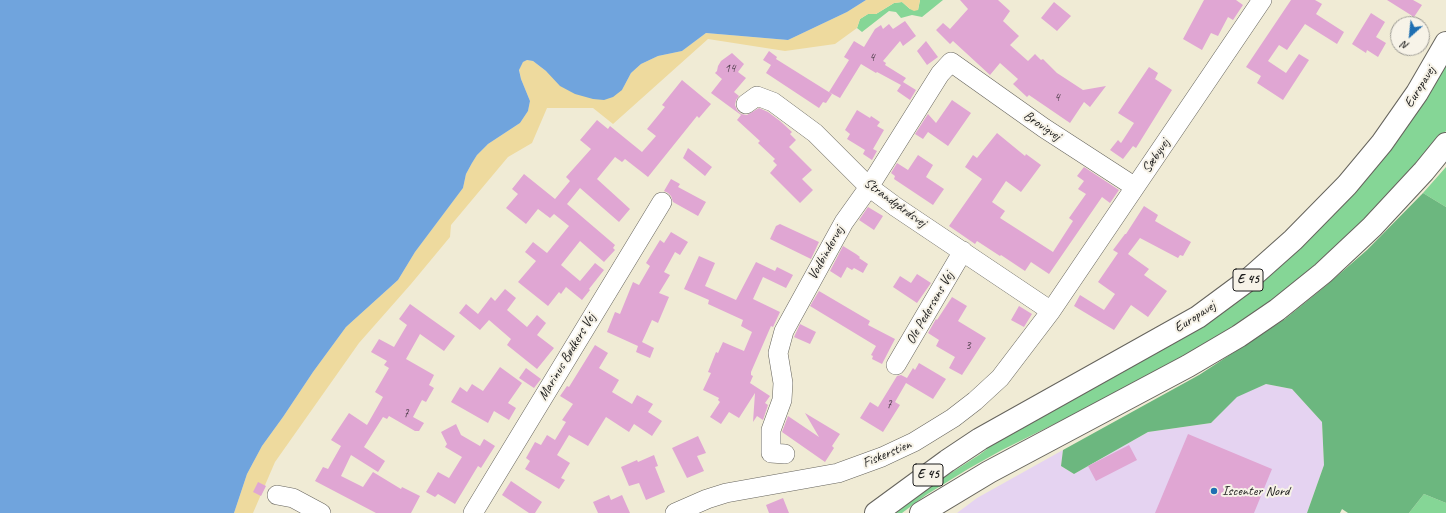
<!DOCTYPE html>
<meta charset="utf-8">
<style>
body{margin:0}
#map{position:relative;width:1446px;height:513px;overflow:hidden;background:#f0ebd5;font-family:Caveat,sans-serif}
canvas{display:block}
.north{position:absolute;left:1390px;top:16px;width:40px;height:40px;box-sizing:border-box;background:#f7f3e8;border:1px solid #9f9d96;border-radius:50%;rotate:207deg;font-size:11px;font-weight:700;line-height:16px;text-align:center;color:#1c1c1c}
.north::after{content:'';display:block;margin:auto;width:14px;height:18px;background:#1f6fb2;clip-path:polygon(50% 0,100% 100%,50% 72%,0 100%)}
</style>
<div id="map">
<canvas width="1446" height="513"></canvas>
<div class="north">N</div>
</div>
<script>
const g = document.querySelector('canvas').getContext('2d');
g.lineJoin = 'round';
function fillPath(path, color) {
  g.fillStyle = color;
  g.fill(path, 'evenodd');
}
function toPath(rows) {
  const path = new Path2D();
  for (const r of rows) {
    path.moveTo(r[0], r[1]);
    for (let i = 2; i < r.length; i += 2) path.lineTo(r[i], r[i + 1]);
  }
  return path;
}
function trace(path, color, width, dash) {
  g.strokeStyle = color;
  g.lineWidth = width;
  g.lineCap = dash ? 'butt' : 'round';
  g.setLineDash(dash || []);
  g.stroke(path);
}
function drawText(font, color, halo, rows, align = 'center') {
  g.font = font + ' Caveat,sans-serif';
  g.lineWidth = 4;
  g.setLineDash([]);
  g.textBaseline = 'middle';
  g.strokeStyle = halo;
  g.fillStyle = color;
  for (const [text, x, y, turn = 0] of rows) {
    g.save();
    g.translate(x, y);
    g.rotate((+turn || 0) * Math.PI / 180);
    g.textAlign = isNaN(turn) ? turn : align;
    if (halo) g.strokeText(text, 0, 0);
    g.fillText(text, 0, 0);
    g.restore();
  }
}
fillPath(toPath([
 [1266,384,1292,389,1322,422,1324,465,1307,513,957,513,977,498,1063,450,1061,466,1074,474,1148,432,1211,423,1237,396]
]), '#e5d3f1');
fillPath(toPath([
 [920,0,943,0,922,17,912,15,901,18,896,12,889,11,862,32,857,28,860,19,868,14,876,14,894,3,902,2,910,9,918,10],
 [1446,60,1446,131,1369,219,1277,298,1227,333,1163,370,1002,450,968,469,926,495,902,513,895,513,943,478,979,455,987,449,989,444,1224,309],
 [1446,167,1446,207,1423,193],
 [1424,494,1446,503,1446,513,1409,513]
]), '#85d696');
fillPath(toPath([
 [1423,193,1446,207,1446,503,1424,494,1409,513,1348,513,1342,509,1340,513,1307,513,1324,465,1322,422,1292,389,1266,384,1237,397,1211,423,1148,432,1074,474,1061,466,1063,450,1199,375,1285,319,1328,284,1367,250]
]), '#6cb77f');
fillPath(toPath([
 [866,0,920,0,918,10,914,11,910,9,902,2,894,3,876,14,868,14,860,19,857,28,835,44,785,51,708,39,613,124,593,108,547,108,532,143,508,157,451,225,450,237,411,284,359,343,275,462,253,513,234,513,247,474,262,446,283,417,313,372,346,327,398,280,415,252,463,188,466,174,472,163,477,155,488,144,520,123,528,111,530,101,521,79,519,69,523,62,527,60,533,61,546,71,622,90,631,73,641,64,658,56,682,51,706,33,788,40,847,12]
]), '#eeda9e');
fillPath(toPath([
 [0,0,866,0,847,12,788,40,706,33,682,51,658,56,641,64,631,73,622,90,613,97,604,100,593,99,575,94,560,86,546,71,533,61,527,60,523,62,519,70,521,79,530,101,528,111,520,123,488,144,477,155,472,163,466,174,463,188,415,252,398,280,346,327,313,372,283,417,262,446,247,474,234,513,0,513]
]), '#70a4dd');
fillPath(toPath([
 [960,0,998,0,1010,11,1003,21,1019,36,1010,45,1028,61,1035,54,1041,60,1043,59,1057,73,1083,90,1106,86,1090,107,1084,102,1070,123,1029,95,1027,97,1013,84,1018,79,1000,63,990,75,953,41,950,44,936,30,943,23,950,29,968,9],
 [1204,0,1236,0,1243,5,1233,20,1228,17,1218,36,1211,33,1202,50,1183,39],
 [1291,0,1315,0,1322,4,1316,14,1344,32,1337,44,1305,24,1287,50,1279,45,1268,61,1286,73,1299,54,1309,60,1283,100,1257,83,1261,76,1246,67],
 [1387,0,1413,0,1422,5,1414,17],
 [1054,2,1071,16,1057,31,1041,18],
 [1371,13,1385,22,1376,37,1386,43,1378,57,1367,50,1366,53,1352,44],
 [905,21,916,36,903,46,900,41,883,61,886,63,885,65,906,78,903,82,916,90,910,100,897,91,901,85,877,72,876,73,861,64,840,98,829,92,849,60,844,57,854,41,864,47,875,29,881,25,883,29,889,24,893,29],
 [926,41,938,57,927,65,917,51],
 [769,51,777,57,776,59,832,94,826,103,823,102,819,108,766,73,771,65,763,60],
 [732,53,744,64,738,72,746,78,734,92,739,96,736,100,735,105,737,110,741,114,747,115,759,108,768,112,780,121,792,132,790,134,796,140,789,147,812,170,802,179,813,190,800,203,770,173,777,165,773,161,775,159,758,143,760,141,737,120,741,115,711,93,722,79,715,73,717,71,718,66,721,61],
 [1149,67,1158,73,1155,79,1172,90,1136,148,1133,146,1123,159,1110,150,1118,140,1121,143,1134,123,1118,113],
 [682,80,711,104,699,118,697,116,648,177,625,159,622,162,615,157,597,179,630,209,619,222,580,188,567,204,615,245,613,248,615,250,604,262,580,241,561,265,580,281,595,263,604,270,589,289,590,290,582,300,566,287,561,294,559,292,548,306,518,282,536,261,525,252,533,242,547,253,569,226,554,214,550,218,538,209,526,224,506,208,518,194,512,189,524,174,555,199,570,181,566,177,591,149,580,140,597,120,608,129,610,126,642,152,656,136,647,129,665,107,662,105],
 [952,100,971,113,948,146,928,132,923,139,915,134,928,114,936,123],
 [857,110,870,118,871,116,880,122,877,126,884,130,873,149,877,151,872,160,863,154,865,150,847,139,850,134,845,130],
 [997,133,1025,156,1026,154,1041,165,1021,192,1006,181,992,202,1005,211,1000,218,1053,252,1073,221,1069,218,1086,194,1078,189,1084,181,1077,176,1084,167,1119,190,1110,203,1102,197,1049,274,1031,262,1025,271,1001,255,1000,256,977,241,975,244,949,226,982,179,965,167,973,155,977,158],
 [688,148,712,167,705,176,683,158],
 [918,155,933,165,926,177,944,189,933,205,894,179,895,176,891,173,897,163,908,170],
 [671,179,680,184,678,187,706,202,698,216,673,202,671,196,668,193,664,191],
 [1144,206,1158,215,1155,221,1191,242,1183,256,1180,255,1178,258,1140,238,1128,254,1149,269,1144,275,1167,291,1148,317,1131,305,1114,330,1074,306,1080,295,1104,310,1115,294,1098,282,1118,253,1113,250,1125,234,1126,234],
 [868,207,883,216,874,230,859,220],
 [780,224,819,242,811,259,770,239,776,226],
 [671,232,688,242,680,255,675,252,664,272,670,275,659,293,669,297,658,323,652,320,642,342,654,348,650,358,636,352,638,346,607,332,615,312,620,314,633,282,639,285,650,266,646,263,660,240,664,243],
 [843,246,856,254,860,257,859,258,868,264,863,273,854,268,852,270,847,267,841,278,830,271],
 [699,256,715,263,705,286,736,300,756,262,775,271,777,267,793,275,786,288,763,277,753,299,780,312,773,327,771,326,751,372,751,375,753,376,750,383,770,396,765,403,768,405,763,420,757,416,753,422,755,393,739,418,729,412,721,424,710,417,720,402,718,400,719,398,703,390,711,373,708,372,716,352,718,353,723,342,744,351,752,332,741,326,743,320,708,304,709,300,684,289],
 [917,274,931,283,917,303,893,287,900,276,911,283],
 [505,289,516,298,507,310,527,327,537,315,546,323,537,335,554,348,537,369,507,345,511,339,489,320,480,330,459,313,466,304,478,314,491,297,495,301],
 [819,291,870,321,868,325,895,339,882,364,872,359,873,356,871,355,876,346,810,306],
 [952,297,967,306,958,321,986,338,962,375,949,368,955,357,936,346,939,340,928,333,936,319,937,320],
 [410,304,455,336,444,351,420,334,406,359,434,375,429,385,434,388,426,402,422,400,413,417,424,423,419,431,415,431,389,416,387,419,383,417,364,447,385,461,378,472,351,455,341,476,363,487,373,472,401,489,402,487,420,496,411,513,376,513,315,481,323,467,328,469,341,446,331,440,349,413,367,425,383,397,375,392,389,368,384,365,387,361,371,352,379,339,394,347,407,325,399,319],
 [1019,306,1032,314,1024,327,1011,320],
 [800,324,816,332,810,344,794,337],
 [595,345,608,353,599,368,619,380,612,392,632,404,637,395,653,404,648,412,662,421,652,436,634,424,629,432,606,417,588,446,569,435,557,455,570,463,561,478,565,480,559,489,525,469,530,461,526,458,535,442,541,445,547,435,555,440,566,422,562,420,573,404,560,396,567,386,569,387],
 [919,363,946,379,933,399,906,383,895,402,900,405,883,432,860,418,870,402,878,407,897,376,901,375,907,378,913,368,915,370],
 [500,367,522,383,508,403,516,408,509,420,494,411,488,423,451,402,460,387,467,392,472,384,483,391],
 [526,368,541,379,534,388,519,378],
 [805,413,840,434,832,446,834,448,825,462,782,432,788,416,819,437],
 [456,424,461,435,480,446,484,439,495,446,481,468,478,466,455,504,438,494,435,497,426,492,438,472,449,478,462,457,445,447,447,444,441,432],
 [1188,434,1272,469,1254,513,1155,513],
 [698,436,706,453,697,456,704,471,687,478,672,448],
 [1129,445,1137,460,1096,481,1088,466],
 [654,455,658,466,655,467,665,492,646,500,639,483,629,486,621,467,637,460,638,462],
 [511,481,542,502,535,513,529,513,502,495],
 [258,482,266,486,261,496,253,492],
 [609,495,611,500,622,495,630,513,598,513,593,502],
 [783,498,789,513,769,513,766,505]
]), '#e0a6d3');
const minor = toPath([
 [746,104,757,96,773,102,815,133,869,187,896,207,1051,311],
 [896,365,963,251],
 [785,454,771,453,771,430,782,400,783,383,778,353,784,331,844,222,869,187,940,74,951,62,1044,128,1135,187],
 [277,495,293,498,321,513],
 [473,513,662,202],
 [675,513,707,499,726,493,838,473,882,457,914,442,953,418,975,401,1000,378,1051,311,1262,0]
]);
const major = toPath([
 [876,513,947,461,980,439,1198,317,1248,280,1293,240,1347,185,1382,143,1417,93,1446,43],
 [921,513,989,472,1188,366,1239,336,1277,310,1323,273,1372,227,1424,171,1446,144]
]);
trace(minor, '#66645d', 20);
trace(major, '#66645d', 24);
trace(minor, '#fff', 19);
trace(major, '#fff', 22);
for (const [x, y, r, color] of [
 [1214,491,4,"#1f6fb2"]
]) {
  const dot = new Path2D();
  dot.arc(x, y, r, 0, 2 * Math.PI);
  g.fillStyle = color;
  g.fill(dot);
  trace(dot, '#f7f3e8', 1.5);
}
drawText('12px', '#4d3e4a', null, [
 ["4",872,58],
 ["14",730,69],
 ["4",1057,98],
 ["3",968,346],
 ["7",889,405],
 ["7",406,414]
]);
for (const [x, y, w] of [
 [1248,280,30],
 [928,475,30]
]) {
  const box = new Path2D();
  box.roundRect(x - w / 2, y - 11, w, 22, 3);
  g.fillStyle = '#f7f3e8';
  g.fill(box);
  trace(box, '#1c1c1c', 1);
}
drawText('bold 13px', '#1c1c1c', null, [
 ["E 45",1248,280],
 ["E 45",928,475]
]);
drawText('14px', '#1c1c1c', '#f7f3e8', [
 ["Europavej",1420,87,-58],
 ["Brovigvej",1042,126,34],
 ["Sæbyvej",1156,156,-56],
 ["Strandgårdsvej",895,203,36],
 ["Vodbindervej",826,253,-61],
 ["Ole Pedersens Vej",930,308,-60],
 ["Europavej",1195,317,-33],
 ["Marinus Bødkers Vej",567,357,-59],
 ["Fiskerstien",887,454,-23]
]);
drawText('14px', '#1c1c1c', '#f7f3e8', [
 ["Iscenter Nord",1222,491]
], 'left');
</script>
